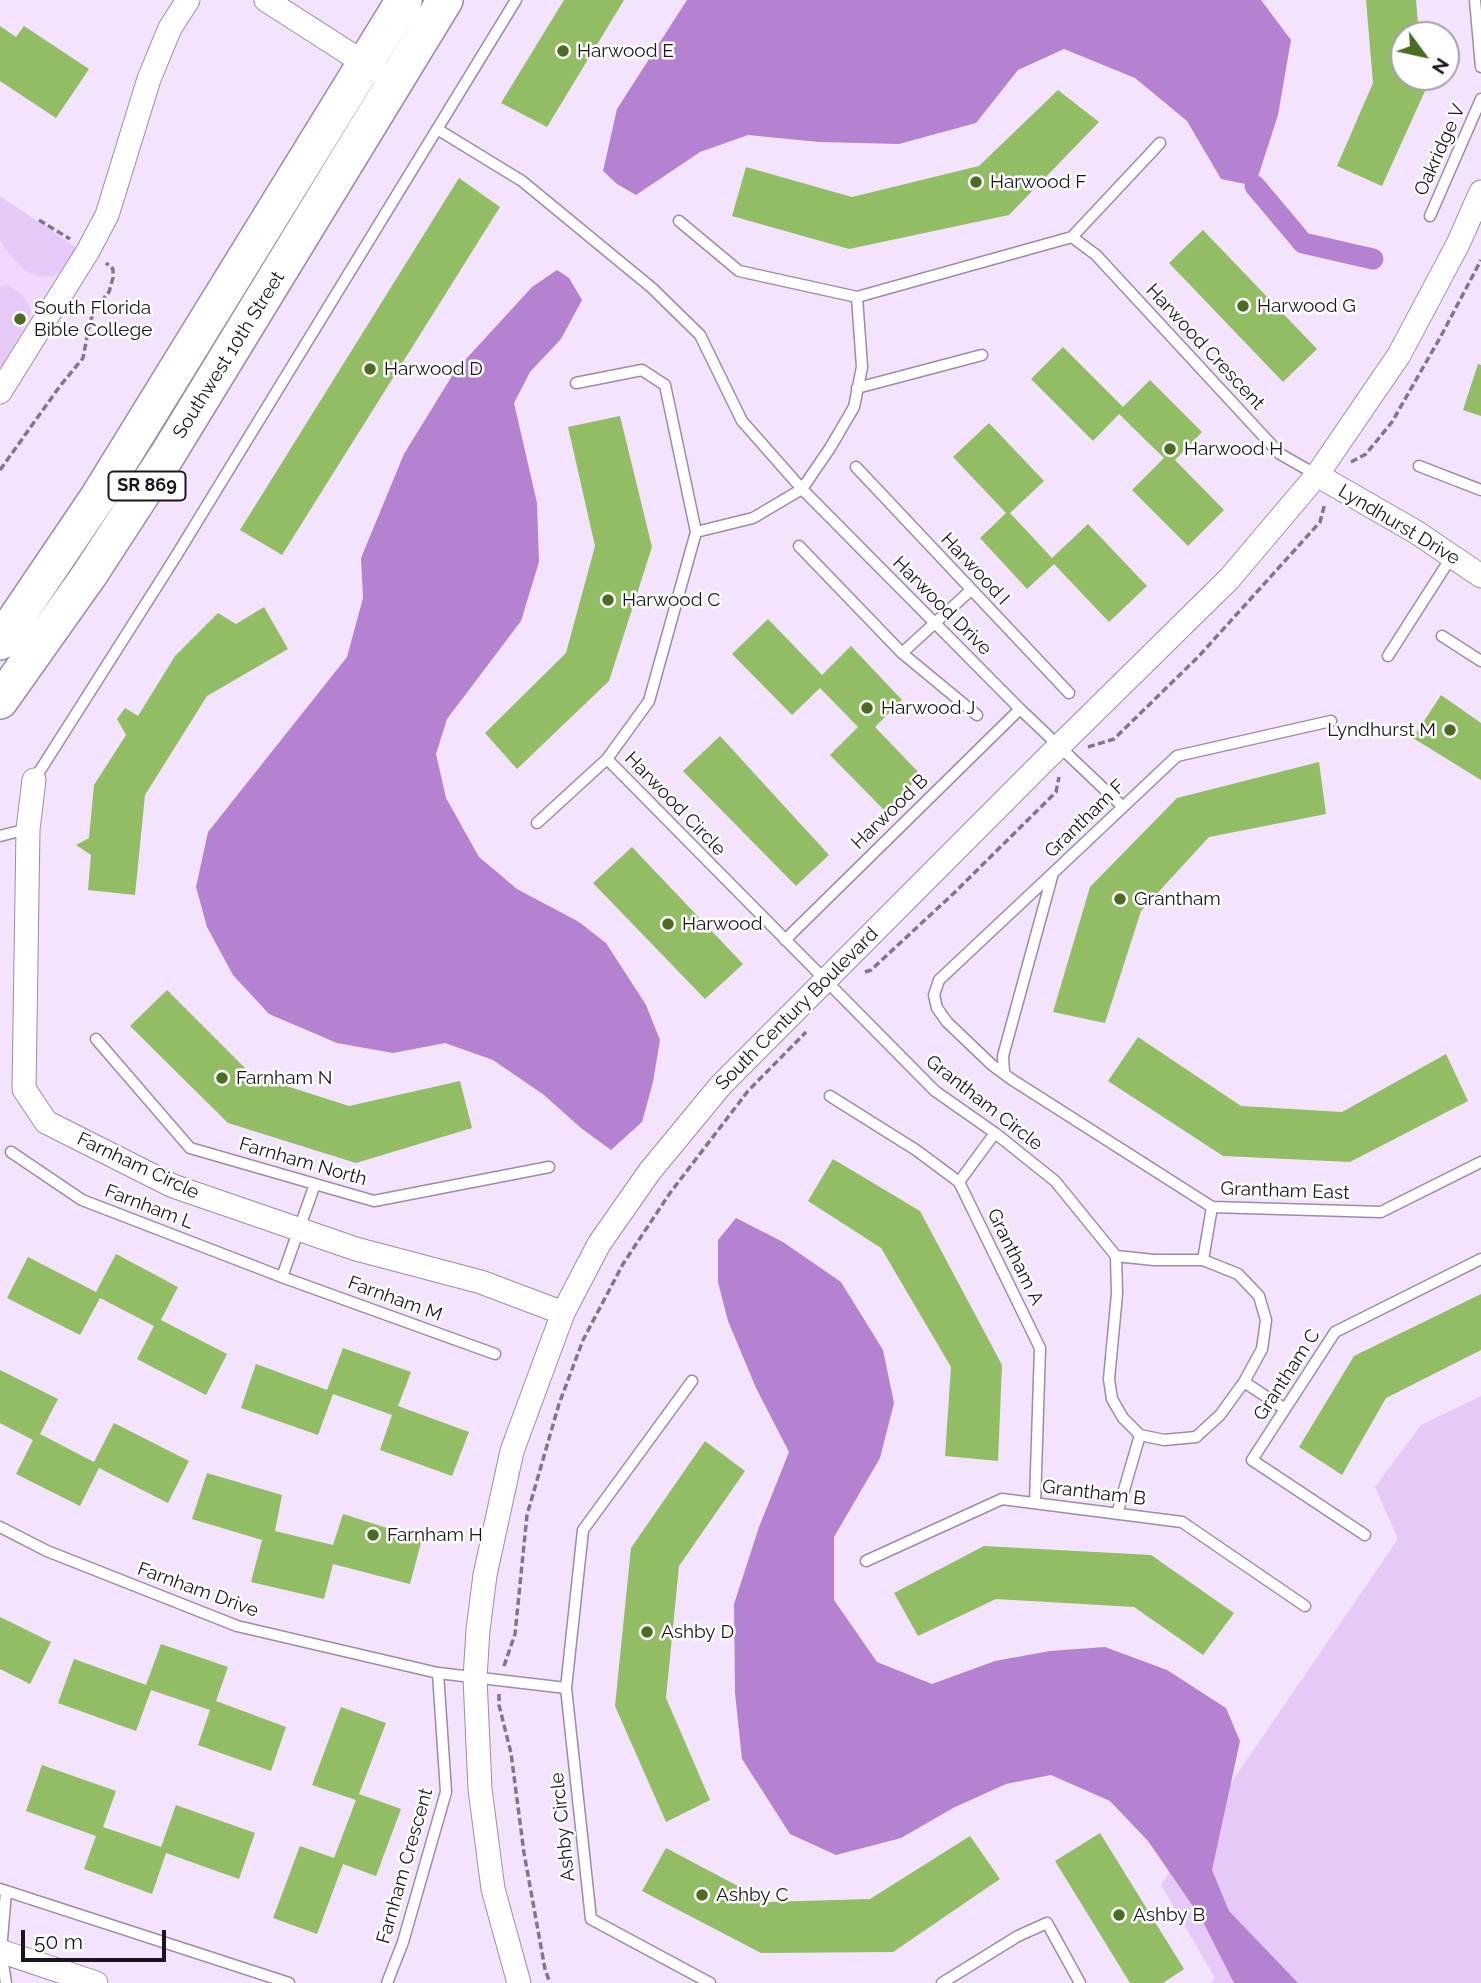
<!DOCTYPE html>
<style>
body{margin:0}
#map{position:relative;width:1481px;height:1983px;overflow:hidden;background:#f3e3fc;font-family:Raleway,sans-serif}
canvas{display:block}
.north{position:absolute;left:1390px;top:21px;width:70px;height:70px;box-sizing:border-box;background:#fff;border:2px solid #a4a1a6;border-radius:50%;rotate:123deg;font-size:19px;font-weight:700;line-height:28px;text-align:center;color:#1c1520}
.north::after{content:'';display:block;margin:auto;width:24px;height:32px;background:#4b6c23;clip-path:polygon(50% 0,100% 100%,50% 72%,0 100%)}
.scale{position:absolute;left:21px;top:1930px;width:145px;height:32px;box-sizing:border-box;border:4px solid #1c1520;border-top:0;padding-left:9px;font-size:21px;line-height:24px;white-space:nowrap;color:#1c1520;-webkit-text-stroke:5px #fff;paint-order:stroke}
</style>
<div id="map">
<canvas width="1481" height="1983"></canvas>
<div class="north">N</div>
<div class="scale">50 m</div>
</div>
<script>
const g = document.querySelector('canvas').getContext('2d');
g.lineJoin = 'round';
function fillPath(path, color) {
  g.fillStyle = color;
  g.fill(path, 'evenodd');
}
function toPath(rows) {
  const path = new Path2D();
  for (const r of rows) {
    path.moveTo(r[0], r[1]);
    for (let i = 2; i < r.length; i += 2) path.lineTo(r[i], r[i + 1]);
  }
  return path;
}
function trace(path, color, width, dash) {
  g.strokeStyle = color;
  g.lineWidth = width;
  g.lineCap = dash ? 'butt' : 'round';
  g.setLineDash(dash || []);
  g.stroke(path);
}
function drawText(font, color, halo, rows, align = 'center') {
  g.font = font + ' Raleway,sans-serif';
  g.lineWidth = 5;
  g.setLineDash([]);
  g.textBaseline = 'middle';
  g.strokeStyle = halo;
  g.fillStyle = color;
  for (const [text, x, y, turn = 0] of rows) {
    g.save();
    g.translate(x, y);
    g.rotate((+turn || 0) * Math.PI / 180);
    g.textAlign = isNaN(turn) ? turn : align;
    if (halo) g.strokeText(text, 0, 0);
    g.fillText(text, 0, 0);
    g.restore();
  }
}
fillPath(toPath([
 [0,206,81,253,0,384]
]), '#f0d8fe');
fillPath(toPath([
 [0,196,77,248,62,271,53,276,39,277,25,270,10,255,0,239],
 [7,284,21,294,30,307,30,317,0,369,0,286,5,287],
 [1481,1396,1481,1983,1211,1983,1215,1978,1161,1885,1398,1539,1375,1487,1421,1425]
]), '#e6c9f7');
fillPath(toPath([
 [687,0,1261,0,1291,40,1278,115,1255,186,1221,179,1187,121,1135,78,1064,49,1018,70,976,123,899,144,819,142,748,135,700,152,636,195,617,184,603,171,617,109],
 [557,270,569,278,582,300,561,339,530,372,514,403,537,503,539,562,521,621,447,719,436,754,446,798,479,857,517,889,579,922,606,943,646,1005,660,1040,653,1082,642,1122,611,1150,581,1128,544,1095,493,1060,445,1043,393,1053,337,1043,269,1014,233,975,207,927,196,887,208,832,347,657,363,598,361,558,404,454,455,371,532,287],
 [736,1218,783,1242,841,1282,883,1350,894,1403,880,1458,834,1537,834,1600,877,1662,932,1684,995,1661,1050,1651,1105,1647,1167,1670,1226,1708,1240,1741,1212,1870,1229,1911,1298,1983,1234,1983,1201,1918,1148,1841,1110,1801,1051,1775,1006,1784,953,1808,901,1838,836,1855,790,1834,742,1759,735,1693,734,1604,759,1527,789,1452,756,1388,728,1321,718,1282,718,1240]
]), '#b582d2');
trace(toPath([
 [1255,186,1303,243,1373,259]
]), '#b582d2', 21);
fillPath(toPath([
 [564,0,624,0,547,127,501,103],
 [1366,0,1416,0,1419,35,1404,35,1404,77,1423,77,1425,91,1382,186,1337,166,1373,83],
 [0,26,16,37,24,26,89,69,56,118,0,81],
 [1058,90,1099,122,1009,215,849,249,732,216,746,167,852,197,979,166],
 [459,178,500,207,282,555,240,530],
 [1203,230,1317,349,1283,382,1169,263],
 [1063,347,1123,407,1150,380,1202,432,1175,460,1224,510,1188,546,1132,490,1164,458,1119,414,1093,441,1031,379],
 [1478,364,1481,365,1481,416,1463,410],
 [620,416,652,547,609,681,517,769,485,733,566,653,595,546,568,427],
 [989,423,1044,481,1010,513,1052,558,1088,524,1147,586,1109,622,1054,564,1027,589,980,538,1006,513,953,457],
 [264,607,288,649,207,696,145,795,135,895,88,890,91,855,76,845,89,838,94,785,126,735,117,719,125,708,138,716,175,656,218,613,236,624],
 [768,619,822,675,851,646,902,700,875,727,921,775,885,811,830,755,858,727,820,688,792,715,732,654],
 [1441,695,1481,723,1481,780,1413,738],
 [720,736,829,855,796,886,683,771],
 [1319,762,1326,814,1209,837,1141,911,1105,1023,1053,1012,1090,887,1177,798],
 [632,847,743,964,705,999,593,883],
 [167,990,252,1075,349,1106,460,1081,472,1128,356,1163,228,1123,130,1026],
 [1138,1037,1241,1106,1342,1112,1446,1054,1468,1101,1350,1162,1223,1156,1108,1081],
 [833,1159,920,1211,1002,1365,998,1461,945,1456,951,1367,881,1248,808,1201],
 [116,1254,178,1287,161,1320,227,1354,206,1395,137,1359,154,1326,100,1298,80,1335,7,1298,28,1257,96,1292],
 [1481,1294,1481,1350,1386,1398,1342,1475,1299,1447,1354,1356],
 [343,1348,411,1372,398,1406,469,1432,452,1476,380,1450,392,1415,333,1394,318,1435,241,1408,256,1364,327,1390],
 [0,1370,58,1399,40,1434,94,1462,114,1423,189,1461,168,1503,99,1468,80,1506,16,1474,33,1440,0,1423],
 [705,1441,745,1471,679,1566,666,1698,710,1800,666,1822,615,1706,631,1548],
 [207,1473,282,1495,275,1531,333,1545,343,1514,422,1539,410,1584,333,1564,324,1599,251,1582,262,1540,192,1519],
 [984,1546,1151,1555,1234,1613,1203,1655,1134,1607,996,1599,918,1636,894,1593],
 [0,1617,51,1642,30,1684,0,1669],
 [161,1644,228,1667,216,1701,286,1727,271,1771,198,1745,210,1710,151,1690,136,1731,58,1703,74,1659,146,1685],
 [341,1707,386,1723,359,1794,401,1809,376,1876,343,1864,317,1934,273,1918,300,1846,334,1858,356,1800,312,1785],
 [42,1765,116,1791,103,1827,161,1847,176,1805,255,1833,239,1879,166,1853,152,1894,84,1869,96,1836,26,1811],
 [1100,1833,1184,1969,1163,1983,1130,1983,1055,1861],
 [970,1836,1000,1879,893,1952,761,1953,642,1891,666,1848,768,1902,870,1899]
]), '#92bd65');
const lane = toPath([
 [1475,0,1481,67],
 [437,129,522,181,652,288,700,335,742,421,802,489,1020,709,1122,806],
 [1430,216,1481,99],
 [679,221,739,271,857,297,1072,237,1160,143],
 [1072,237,1096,255,1280,454,1317,475],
 [576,383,642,370,665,385,696,532],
 [857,388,982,355],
 [1419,466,1481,490],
 [856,467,1069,693],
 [799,546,902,653,977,715],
 [1442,636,1481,661],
 [902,653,971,590],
 [1388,656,1452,556],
 [607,759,935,1091,995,1133,1055,1181,1116,1256,1154,1260,1203,1260,1238,1274,1259,1296,1266,1320,1262,1349,1244,1382,1220,1415,1196,1437,1164,1440,1140,1435,1123,1418,1112,1399,1109,1379,1117,1294,1116,1256],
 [34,780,173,561,516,0],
 [537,823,607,759,649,701,696,532,753,518,802,489,830,448,854,407,862,367,857,297],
 [0,836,28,829],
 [1053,873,939,980,934,995,937,1008,947,1022,992,1065,1011,1079,1212,1207,1381,1212,1481,1162],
 [785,940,1020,709],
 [96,1039,190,1148,374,1201,549,1167],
 [1004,1073,1003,1056,1053,873,1177,756,1331,721],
 [830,1096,916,1150,959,1182,1040,1348,1035,1503],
 [11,1152,82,1200,282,1277,495,1354],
 [959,1182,995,1133],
 [1203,1260,1212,1207],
 [282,1277,315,1184],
 [692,1381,583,1530,566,1688,591,1919,710,1983],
 [1244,1382,1285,1409],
 [1117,1514,1140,1435],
 [0,1527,47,1551,237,1626,438,1673,566,1688],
 [1365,1535,1252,1460,1335,1332,1481,1259],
 [866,1561,1002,1499,1182,1522,1305,1606],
 [0,1889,289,1983],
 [6,1892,1,1951,6,1983],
 [387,1983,403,1942,446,1792,438,1673],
 [942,1983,1018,1936,1047,1923,1080,1983]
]);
const street = toPath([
 [266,0,375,70],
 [0,392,88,251,107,215,149,79,170,28,188,0],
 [1317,475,1416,532,1481,576],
 [34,780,28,829,24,1089,46,1122,173,1186,356,1249,481,1282,563,1313],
 [0,1951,96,1983],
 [519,1983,493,1889,480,1789,475,1678,478,1630,485,1575,512,1451,563,1313,599,1244,650,1171,721,1085,1043,762,1229,579,1317,475,1399,355,1458,244,1481,192]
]);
const primary = toPath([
 [0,642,98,497,404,0],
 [0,701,90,574,168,454,445,0]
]);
trace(lane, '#9d8ba8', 13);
trace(street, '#9d8ba8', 25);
trace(primary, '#9d8ba8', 38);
trace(toPath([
 [39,220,70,239],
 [1351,462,1366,454,1392,422,1441,336,1481,260],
 [0,470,60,386,83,358,90,321,98,305,109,292,113,278,113,269,106,263],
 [1088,747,1114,739,1199,656,1320,522,1325,503],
 [865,972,871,970,953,894,1056,792,1059,777],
 [504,1666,515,1634,527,1515,559,1404,583,1340,623,1264,670,1193,748,1091,806,1032],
 [499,1694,499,1705,511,1753,524,1853,545,1969,550,1983]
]), '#827789', 3.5, [7, 3.5]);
trace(lane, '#fff', 10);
trace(street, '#fff', 23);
trace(primary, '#fff', 35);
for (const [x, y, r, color] of [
 [563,51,7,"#4b6c23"],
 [976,182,7,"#4b6c23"],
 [1243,306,7,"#4b6c23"],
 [20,319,7,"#4b6c23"],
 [370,369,7,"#4b6c23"],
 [1170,449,7,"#4b6c23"],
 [608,600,7,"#4b6c23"],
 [867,708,7,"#4b6c23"],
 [1450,730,7,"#4b6c23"],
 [1120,899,7,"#4b6c23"],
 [668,924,7,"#4b6c23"],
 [222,1078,7,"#4b6c23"],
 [373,1535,7,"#4b6c23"],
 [647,1632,7,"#4b6c23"],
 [702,1895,7,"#4b6c23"],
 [1119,1915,7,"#4b6c23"]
]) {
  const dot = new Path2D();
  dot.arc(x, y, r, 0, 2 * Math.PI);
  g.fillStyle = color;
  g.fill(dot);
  trace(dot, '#fff', 2.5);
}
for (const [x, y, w] of [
 [147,486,77]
]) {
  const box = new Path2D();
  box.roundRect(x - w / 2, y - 14.5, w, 29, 5);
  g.fillStyle = '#fff';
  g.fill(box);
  trace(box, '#1c1520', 2);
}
drawText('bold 18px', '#1c1520', null, [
 ["SR 869",147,486]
]);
drawText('19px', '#1c1520', '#fff', [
 ["Harwood E",577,51],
 ["Harwood F",990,182],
 ["Harwood G",1257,306],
 ["South Florida",34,308],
 ["Bible College",34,330],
 ["Harwood D",384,369],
 ["Harwood H",1184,449],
 ["Harwood C",622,600],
 ["Harwood J",881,708],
 ["Lyndhurst M",1436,730,"right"],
 ["Grantham",1134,899],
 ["Harwood",682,924],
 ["Farnham N",236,1078],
 ["Farnham H",387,1535],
 ["Ashby D",661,1632],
 ["Ashby C",716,1895],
 ["Ashby B",1133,1915]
], 'left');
drawText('19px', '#1c1520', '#fff', [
 ["Oakridge V",1440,150,-66],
 ["Harwood Crescent",1205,347,47],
 ["Southwest 10th Street",229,355,-58],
 ["Lyndhurst Drive",1399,525,31],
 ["Harwood I",975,569,47],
 ["Harwood Drive",942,606,45],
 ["Harwood Circle",675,804,46],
 ["Harwood B",890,812,-44],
 ["Grantham F",1085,819,-44],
 ["South Century Boulevard",797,1009,-45],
 ["Grantham Circle",984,1103,38],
 ["Farnham North",303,1162,16],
 ["Farnham Circle",138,1166,25],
 ["Grantham East",1285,1191,2],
 ["Farnham L",149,1207,21],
 ["Grantham A",1015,1257,64],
 ["Farnham M",395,1299,20],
 ["Grantham C",1287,1375,-57],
 ["Grantham B",1094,1493,7],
 ["Farnham Drive",198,1590,20],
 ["Ashby Circle",563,1827,-96],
 ["Farnham Crescent",405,1866,-74]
]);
</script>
